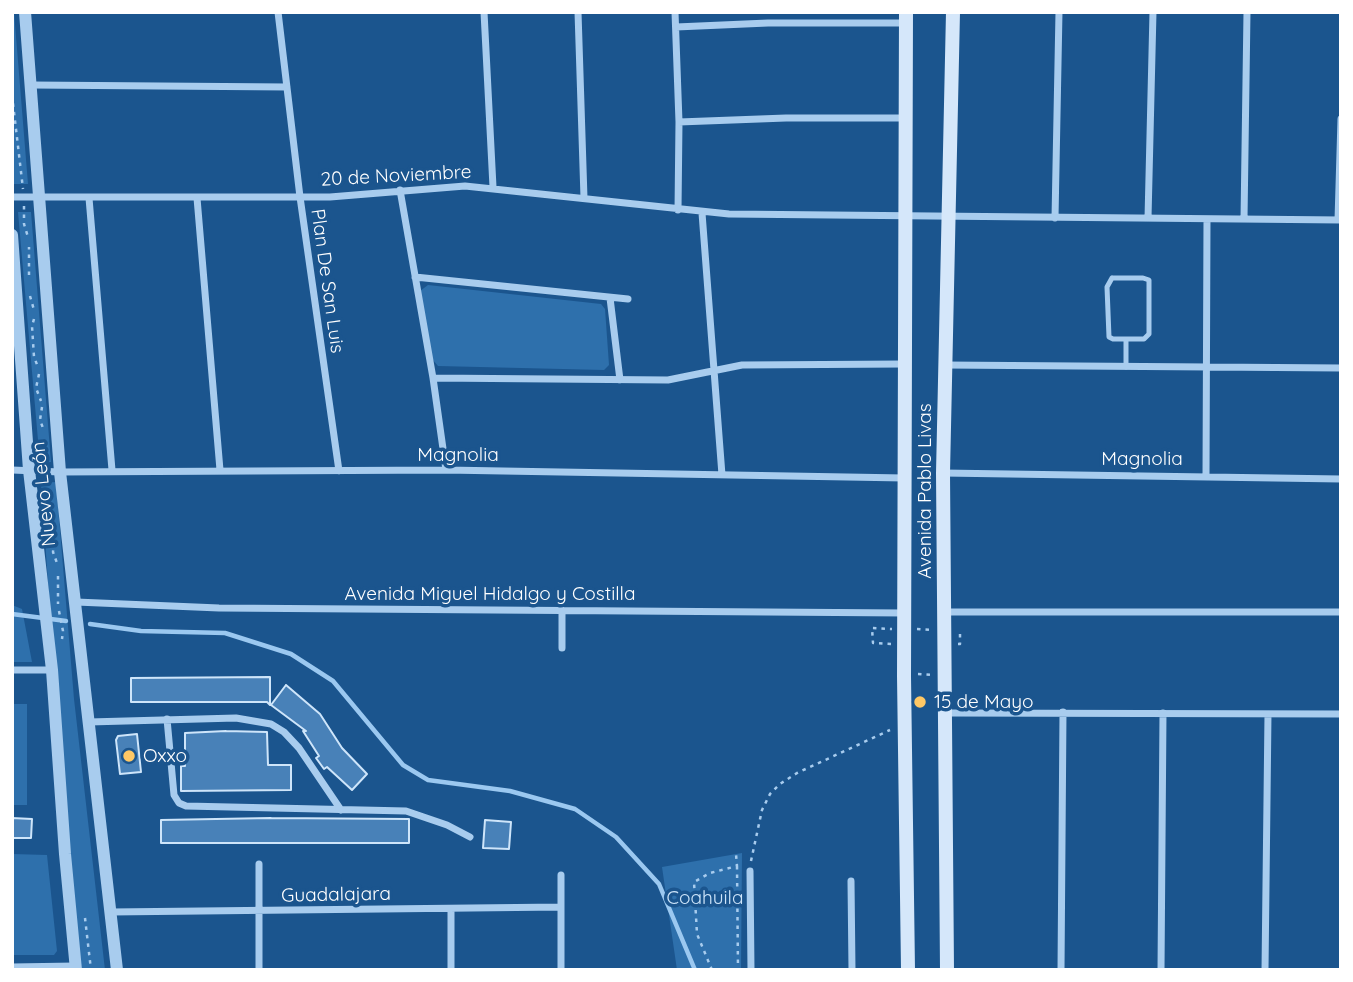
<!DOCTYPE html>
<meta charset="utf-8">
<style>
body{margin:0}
#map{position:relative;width:1353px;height:982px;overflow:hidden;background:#1b558e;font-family:Quicksand,sans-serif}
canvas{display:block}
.frame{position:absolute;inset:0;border:14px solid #fff;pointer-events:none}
</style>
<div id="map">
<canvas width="1353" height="982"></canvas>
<div class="frame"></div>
</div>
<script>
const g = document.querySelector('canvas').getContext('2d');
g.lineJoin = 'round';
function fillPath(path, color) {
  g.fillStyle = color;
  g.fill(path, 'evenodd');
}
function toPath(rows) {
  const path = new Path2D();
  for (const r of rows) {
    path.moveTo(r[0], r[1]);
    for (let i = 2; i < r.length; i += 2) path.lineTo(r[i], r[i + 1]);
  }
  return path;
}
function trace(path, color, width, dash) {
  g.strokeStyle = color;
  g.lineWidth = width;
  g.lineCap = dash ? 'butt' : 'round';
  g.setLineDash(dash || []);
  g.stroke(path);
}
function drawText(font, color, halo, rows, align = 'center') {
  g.font = font + ' Quicksand,sans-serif';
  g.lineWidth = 7;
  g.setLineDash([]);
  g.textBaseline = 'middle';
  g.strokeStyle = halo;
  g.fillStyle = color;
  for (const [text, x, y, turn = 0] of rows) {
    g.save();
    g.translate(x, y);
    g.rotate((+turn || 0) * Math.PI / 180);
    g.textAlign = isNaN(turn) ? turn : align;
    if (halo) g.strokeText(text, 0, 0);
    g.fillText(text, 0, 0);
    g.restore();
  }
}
fillPath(toPath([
 [12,12,14,12,28,184,14,184],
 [18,212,31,212,51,462,40,463],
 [428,285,601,304,605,309,609,365,604,370,438,366,432,359,420,291],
 [56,482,74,699,105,970,79,970,67,852,41,483],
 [12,605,22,609,32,662,12,662],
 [12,704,27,704,27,805,12,805],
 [742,853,741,970,677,970,662,867],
 [12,854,47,855,57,951,54,955,12,955]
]), '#2e70ac');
trace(toPath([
 [12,614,66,621],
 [90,624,141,631,225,633,291,654,333,681,403,765,428,780,510,791,575,809,616,837,659,884,695,970]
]), '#9bc8f0', 4.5);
const building = toPath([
 [270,677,270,705,267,702,131,702,131,678,270,677],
 [286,685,320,714,342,748,367,774,352,790,327,767,324,769,316,758,319,756,303,731,306,731,271,705,286,685],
 [226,731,267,732,268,765,291,765,291,790,181,791,181,766,185,766,185,733,226,731],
 [137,734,141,772,120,774,116,740,118,736,137,734],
 [12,818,32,819,31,838,12,838,12,818],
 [271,818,409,819,409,843,161,843,161,820,271,818],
 [485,820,511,822,509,849,483,848,485,820]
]);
fillPath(building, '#4881b8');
trace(building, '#cee5fa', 2);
trace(toPath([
 [12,95,23,189],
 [24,206,24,224,28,237],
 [29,275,29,247],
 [30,296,34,310],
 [34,319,32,326,34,357,38,367],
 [39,374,36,388,41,401],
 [42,407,40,420,43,428],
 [45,441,42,449,46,461],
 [52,520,49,527,54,536],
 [54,542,53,552,57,563],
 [58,576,58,604],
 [59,611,63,631,62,639],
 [917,629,931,630],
 [891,644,873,643,872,628,892,629],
 [958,644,960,644,960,630,959,630],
 [918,674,932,675],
 [751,861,762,810,770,794,780,784,797,773,890,730],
 [737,866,738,970],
 [85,918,91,970],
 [712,970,697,934,694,882,710,873,737,866,736,854]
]), '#a8ccee', 2.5, [3.5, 5]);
trace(toPath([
 [1112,278,1143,278,1149,280,1149,334,1144,339,1113,339,1109,337,1107,287,1112,278],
 [1126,340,1126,367]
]), '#a8ccee', 5);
trace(toPath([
 [278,12,300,197,339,471],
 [484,12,493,187],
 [578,12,584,198],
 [675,12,679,122,678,210],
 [676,27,768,23,905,23],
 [32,85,287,87],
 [679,122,786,118,906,118],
 [400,190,433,378,446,470],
 [12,197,330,197,465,186,729,214,1341,220],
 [89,198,112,470],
 [197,198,220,470],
 [702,213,722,475],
 [1055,218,1059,12],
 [1148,218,1153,12],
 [1244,219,1247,12],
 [1338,220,1341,119],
 [415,277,628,299],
 [610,298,620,380],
 [945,365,1341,368],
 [433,378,668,380,742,365,904,364],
 [12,470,60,472,446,470,904,478],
 [943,473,1341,479],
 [1206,476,1207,219],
 [76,602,219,608,904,613],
 [945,612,1341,612],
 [562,648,562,610],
 [12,670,52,670],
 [947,713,1341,714],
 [167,719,174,795,179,803,186,806,406,811,447,825,470,837],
 [89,722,236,718,271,724,284,732,299,748,341,810],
 [750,871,751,970],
 [851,881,852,970],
 [111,912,561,907],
 [12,967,75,966],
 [259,970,259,864],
 [451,970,451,909],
 [561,970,561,875],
 [1061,970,1063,712],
 [1161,970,1163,713],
 [1265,970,1268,714]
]), '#a8ccee', 7);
trace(toPath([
 [25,12,60,472,117,970],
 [12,235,29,470,52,670,65,854,76,970]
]), '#a8ccee', 12);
trace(toPath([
 [906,12,904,676,908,970],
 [947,970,943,473,953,12]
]), '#d5e7fa', 14);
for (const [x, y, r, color] of [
 [920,702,7,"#ffc865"],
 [129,756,7,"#ffc865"]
]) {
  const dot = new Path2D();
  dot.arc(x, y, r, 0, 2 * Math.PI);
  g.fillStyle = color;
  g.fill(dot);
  trace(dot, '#1b558e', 2.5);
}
drawText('19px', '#fff', '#1b558e', [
 ["20 de Noviembre",396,176,-3],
 ["Plan De San Luis",327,281,82],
 ["Magnolia",458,455],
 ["Magnolia",1142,459],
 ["Avenida Pablo Livas",925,491,-90],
 ["Nuevo León",44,494,-96],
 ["Avenida Miguel Hidalgo y Costilla",490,594],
 ["Guadalajara",336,895,-1]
]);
drawText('19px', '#fff', '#1b558e', [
 ["15 de Mayo",934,702],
 ["Oxxo",143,756]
], 'left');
drawText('19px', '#cee5fa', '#1b558e', [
 ["Coahuila",705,898]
]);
</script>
